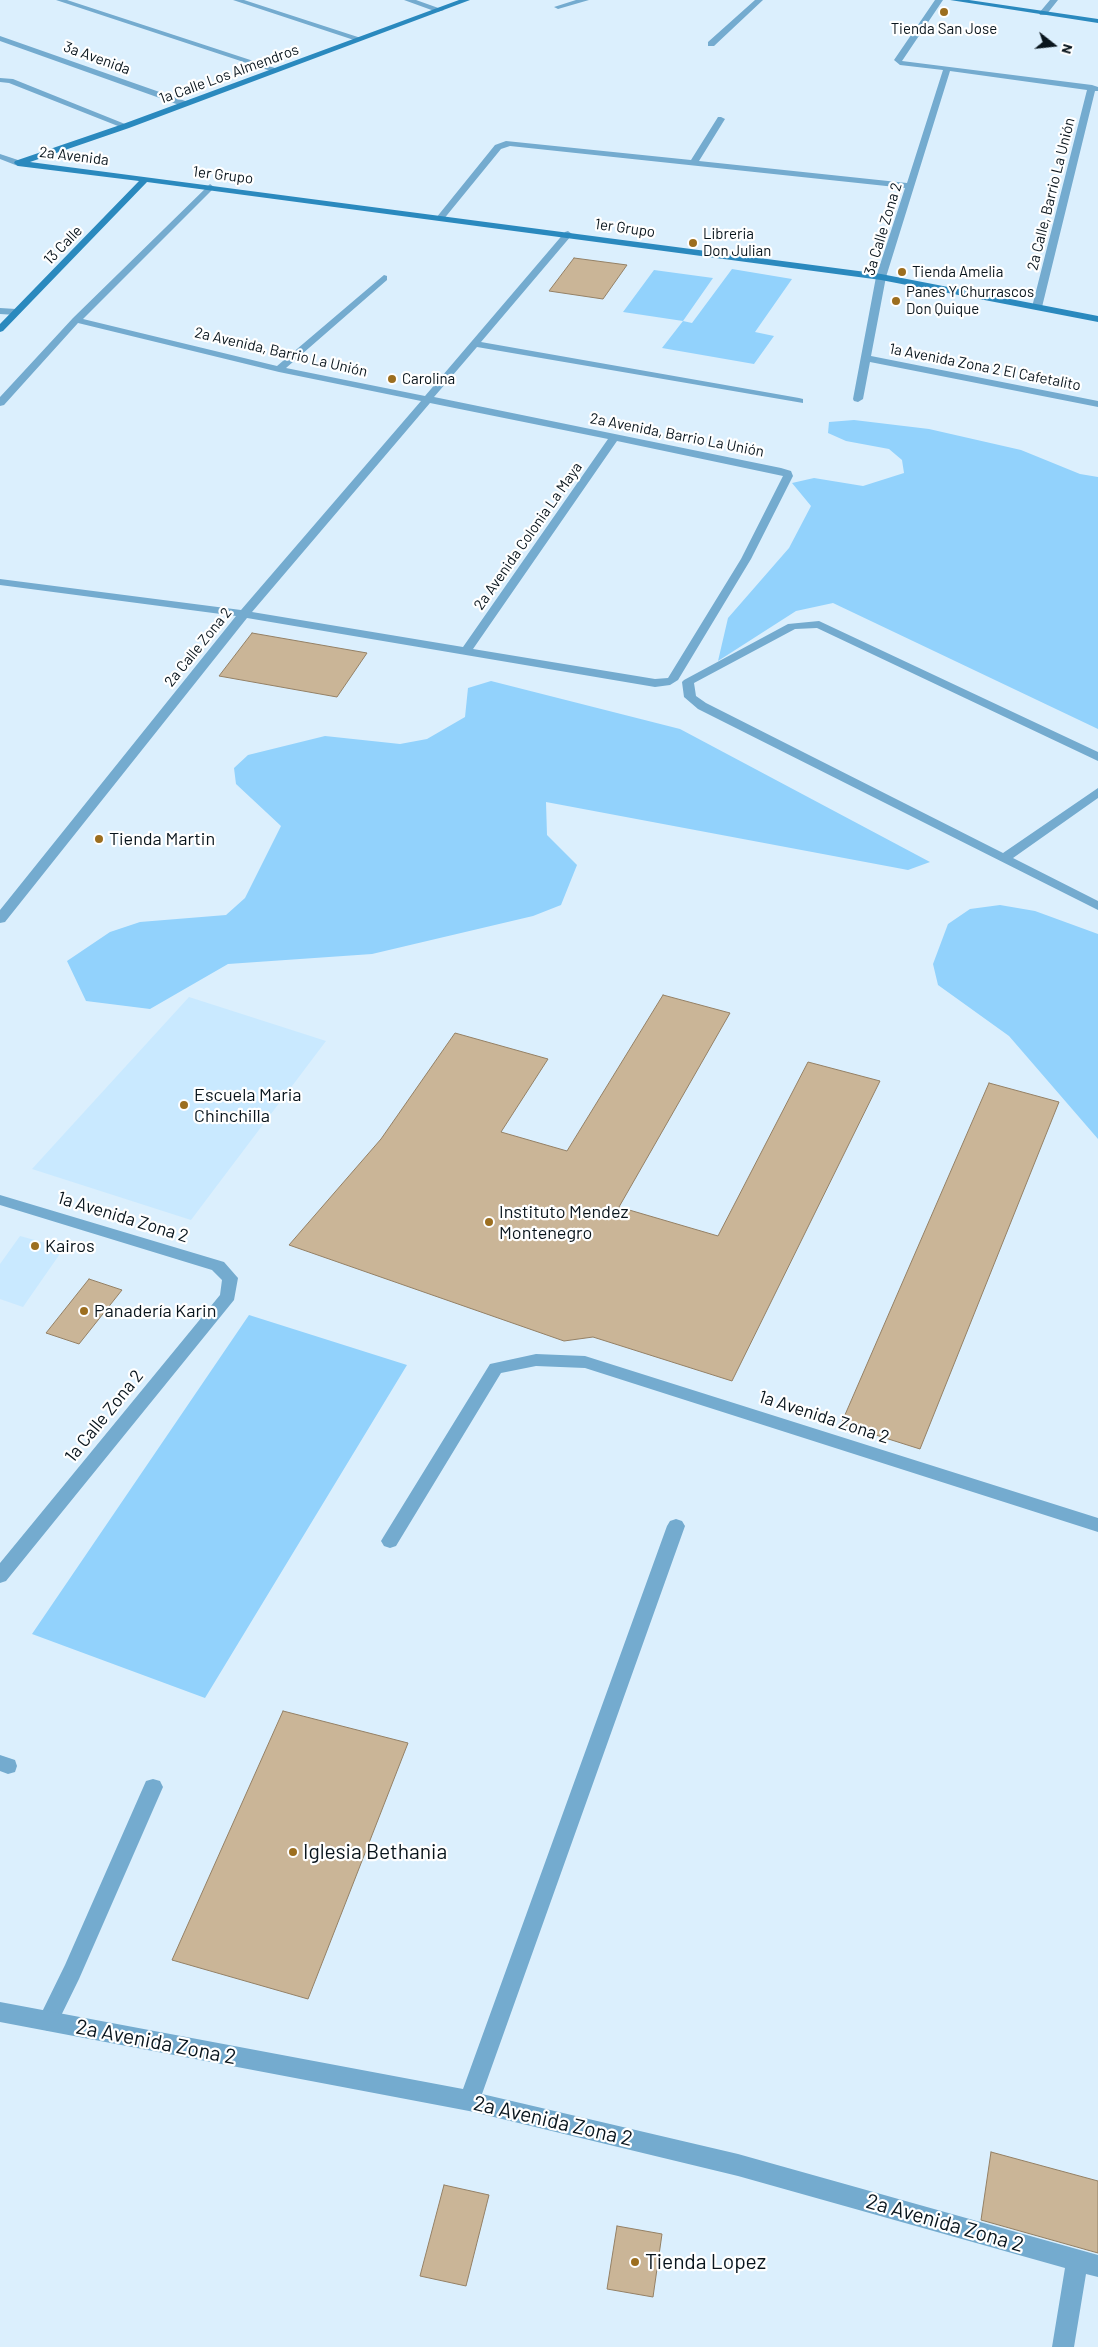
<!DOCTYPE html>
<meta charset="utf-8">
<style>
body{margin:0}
#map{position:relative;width:1098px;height:2347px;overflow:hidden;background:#dbeffd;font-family:Barlow,sans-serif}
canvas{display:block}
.north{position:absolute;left:1028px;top:20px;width:50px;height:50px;-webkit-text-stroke:4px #fff;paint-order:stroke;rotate:106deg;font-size:14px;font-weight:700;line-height:20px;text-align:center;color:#09151d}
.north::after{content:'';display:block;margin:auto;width:18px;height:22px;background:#09151d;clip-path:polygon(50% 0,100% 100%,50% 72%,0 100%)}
</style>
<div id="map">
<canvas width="1098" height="2347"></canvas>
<div class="north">N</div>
</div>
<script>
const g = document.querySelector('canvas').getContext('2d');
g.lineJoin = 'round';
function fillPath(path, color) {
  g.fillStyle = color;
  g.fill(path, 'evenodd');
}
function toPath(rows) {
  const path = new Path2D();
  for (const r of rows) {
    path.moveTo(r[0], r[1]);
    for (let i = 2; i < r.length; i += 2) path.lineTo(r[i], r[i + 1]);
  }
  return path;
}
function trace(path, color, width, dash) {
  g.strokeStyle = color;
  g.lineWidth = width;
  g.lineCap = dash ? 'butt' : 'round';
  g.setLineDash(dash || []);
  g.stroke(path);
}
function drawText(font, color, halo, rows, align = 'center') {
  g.font = font + ' Barlow,sans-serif';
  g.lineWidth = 4.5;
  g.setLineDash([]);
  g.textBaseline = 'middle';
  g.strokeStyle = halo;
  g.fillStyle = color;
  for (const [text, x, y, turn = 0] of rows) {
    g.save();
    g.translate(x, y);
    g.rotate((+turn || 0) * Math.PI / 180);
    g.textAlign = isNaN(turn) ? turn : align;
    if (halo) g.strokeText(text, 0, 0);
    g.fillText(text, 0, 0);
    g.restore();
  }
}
fillPath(toPath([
 [189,997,326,1041,191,1220,32,1169],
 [20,1236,64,1248,23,1307,0,1299,0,1264]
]), '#c9e9ff');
fillPath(toPath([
 [732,269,792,279,755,332,774,336,754,364,662,348,683,321,623,312,654,270,713,278,683,321,692,323],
 [854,420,929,429,1021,450,1080,474,1098,477,1098,729,833,603,796,611,718,661,728,618,789,548,811,506,792,483,814,478,863,486,904,473,902,460,889,449,846,441,828,433,829,422],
 [491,681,680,729,930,862,908,870,546,802,547,835,577,865,561,905,533,916,372,954,228,964,150,1009,86,1001,67,961,110,932,140,922,226,915,245,898,281,826,236,784,234,768,248,755,325,736,400,744,427,739,465,717,468,688],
 [1000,905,1035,911,1098,934,1098,1139,1009,1036,938,985,933,964,948,924,970,909],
 [249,1315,407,1365,205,1698,32,1634]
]), '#92d2fc');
const building = toPath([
 [574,258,627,265,603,299,549,291,574,258],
 [252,633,367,653,337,697,219,676,252,633],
 [663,995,730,1013,619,1207,718,1236,808,1062,880,1081,732,1381,593,1337,564,1341,289,1245,381,1139,455,1033,548,1059,501,1132,567,1151,663,995],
 [989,1083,1059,1102,920,1449,841,1424,989,1083],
 [89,1279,122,1290,79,1344,46,1333,89,1279],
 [283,1711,408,1743,308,1999,172,1960,283,1711],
 [991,2152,1098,2181,1098,2253,981,2220,991,2152],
 [444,2185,489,2195,466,2286,420,2276,444,2185],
 [617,2226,662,2234,653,2297,607,2289,617,2226]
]);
fillPath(building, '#cab597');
trace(building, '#948065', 1);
fillPath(toPath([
 [819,621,1098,752,1098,761,817,628,795,629,694,683,696,696,706,703,1003,853,1098,788,1098,798,1013,858,1098,901,1098,910,698,709,684,697,682,682,684,680,788,624,819,621],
 [0,1755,15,1760,17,1766,15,1772,8,1774,0,1771,0,1755],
 [153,1779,160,1781,163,1787,79,1979,55,2028,48,2031,41,2028,38,2021,41,2014,65,1965,146,1781,153,1779]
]), '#74abcf');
fillPath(toPath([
 [56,0,67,0,281,70,274,72,56,0],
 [233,0,244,0,364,39,357,41,233,0],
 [404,0,416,0,444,10,437,12,404,0],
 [576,0,589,0,558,9,554,7,576,0],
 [755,0,763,0,714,46,708,46,708,42,755,0],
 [935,0,943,0,902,61,1092,85,1098,87,1098,91,1095,91,1042,307,1037,310,1032,307,1087,90,950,71,886,277,871,356,1098,401,1098,407,870,362,863,399,858,402,854,401,853,399,876,277,905,188,510,146,501,149,443,220,436,218,495,145,506,141,691,160,718,117,721,117,725,119,699,161,907,183,943,70,900,65,894,60,935,0],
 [1050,0,1058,0,1046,15,1040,15,1039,13,1050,0],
 [0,36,188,102,189,104,182,106,0,41,0,36],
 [0,78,13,79,130,126,123,128,9,83,0,82,0,78],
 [0,154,21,161,22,163,18,166,0,159,0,154],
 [210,184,214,187,213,189,83,319,277,366,384,275,387,276,387,280,286,368,425,396,565,232,568,231,572,234,571,236,481,342,799,398,803,399,803,403,477,347,434,397,781,468,791,471,793,476,751,559,678,680,670,685,655,687,247,618,5,922,0,923,0,910,236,616,0,585,0,579,241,610,421,401,279,372,78,323,4,405,0,406,0,397,73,318,210,184],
 [430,403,608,439,463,647,252,612,430,403],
 [617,441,783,476,741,559,668,678,655,679,473,649,617,441],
 [0,308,16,309,21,312,16,315,0,314,0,308],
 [0,1195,224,1262,238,1278,234,1300,6,1581,0,1583,0,1563,220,1295,222,1280,212,1270,0,1205,0,1195],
 [536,1354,585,1356,1098,1518,1098,1532,585,1368,536,1366,501,1373,396,1546,390,1548,384,1546,381,1541,384,1536,490,1364,536,1354],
 [676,1519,682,1521,685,1526,482,2094,738,2154,1098,2255,1098,2277,1086,2274,1074,2347,1052,2347,1065,2268,738,2176,469,2111,0,2022,0,2002,463,2089,667,1526,670,1521,676,1519]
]), '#74abcf');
fillPath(toPath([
 [459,0,470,0,129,128,30,162,881,274,1098,316,1098,322,881,280,147,182,3,331,0,332,0,324,139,181,18,166,14,163,15,161,123,124,459,0],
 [950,0,969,0,1098,19,1098,23,950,0]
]), '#2a89be');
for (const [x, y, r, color] of [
 [944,12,5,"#9c6e1f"],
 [693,243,5,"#9c6e1f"],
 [902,272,5,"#9c6e1f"],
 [896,301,5,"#9c6e1f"],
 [392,379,5,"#9c6e1f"],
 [99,839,5,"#9c6e1f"],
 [184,1105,5,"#9c6e1f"],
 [489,1222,5,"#9c6e1f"],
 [35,1246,5,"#9c6e1f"],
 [84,1311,5,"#9c6e1f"],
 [293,1852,5,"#9c6e1f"],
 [635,2262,5,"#9c6e1f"]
]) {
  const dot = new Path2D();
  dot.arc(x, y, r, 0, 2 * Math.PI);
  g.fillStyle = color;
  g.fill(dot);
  trace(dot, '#fff', 2);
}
drawText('15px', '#09151d', '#fff', [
 ["Tienda San Jose",944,29,"center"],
 ["Libreria",703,234],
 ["Don Julian",703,251],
 ["Tienda Amelia",912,272],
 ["Panes Y Churrascos",906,292],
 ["Don Quique",906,309],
 ["Carolina",402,379]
], 'left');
drawText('15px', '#09151d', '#fff', [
 ["3a Avenida",97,58,20],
 ["1a Calle Los Almendros",229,74,-20],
 ["2a Avenida",74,156,7],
 ["1er Grupo",223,175,7],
 ["2a Calle, Barrio La Unión",1051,194,-76],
 ["1er Grupo",625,228,8],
 ["3a Calle Zona 2",883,229,-73],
 ["13 Calle",63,245,-46],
 ["2a Avenida, Barrio La Unión",281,352,13],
 ["1a Avenida Zona 2 El Cafetalito",985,367,11],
 ["2a Avenida, Barrio La Unión",677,435,11],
 ["2a Avenida Colonia La Maya",528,536,-55],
 ["2a Calle Zona 2",198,647,-51]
]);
drawText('18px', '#09151d', '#fff', [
 ["Tienda Martin",109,839],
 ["Escuela Maria",194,1095],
 ["Chinchilla",194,1116],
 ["Instituto Mendez",499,1212],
 ["Montenegro",499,1233],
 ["Kairos",45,1246],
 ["Panadería Karin",94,1311]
], 'left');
drawText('18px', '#09151d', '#fff', [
 ["1a Avenida Zona 2",123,1217,17],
 ["1a Calle Zona 2",104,1416,-51],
 ["1a Avenida Zona 2",824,1417,18]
]);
drawText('21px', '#09151d', '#fff', [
 ["Iglesia Bethania",303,1852],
 ["Tienda Lopez",645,2262]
], 'left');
drawText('21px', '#09151d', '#fff', [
 ["2a Avenida Zona 2",156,2042,11],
 ["2a Avenida Zona 2",553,2121,13],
 ["2a Avenida Zona 2",945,2223,16]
]);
</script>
